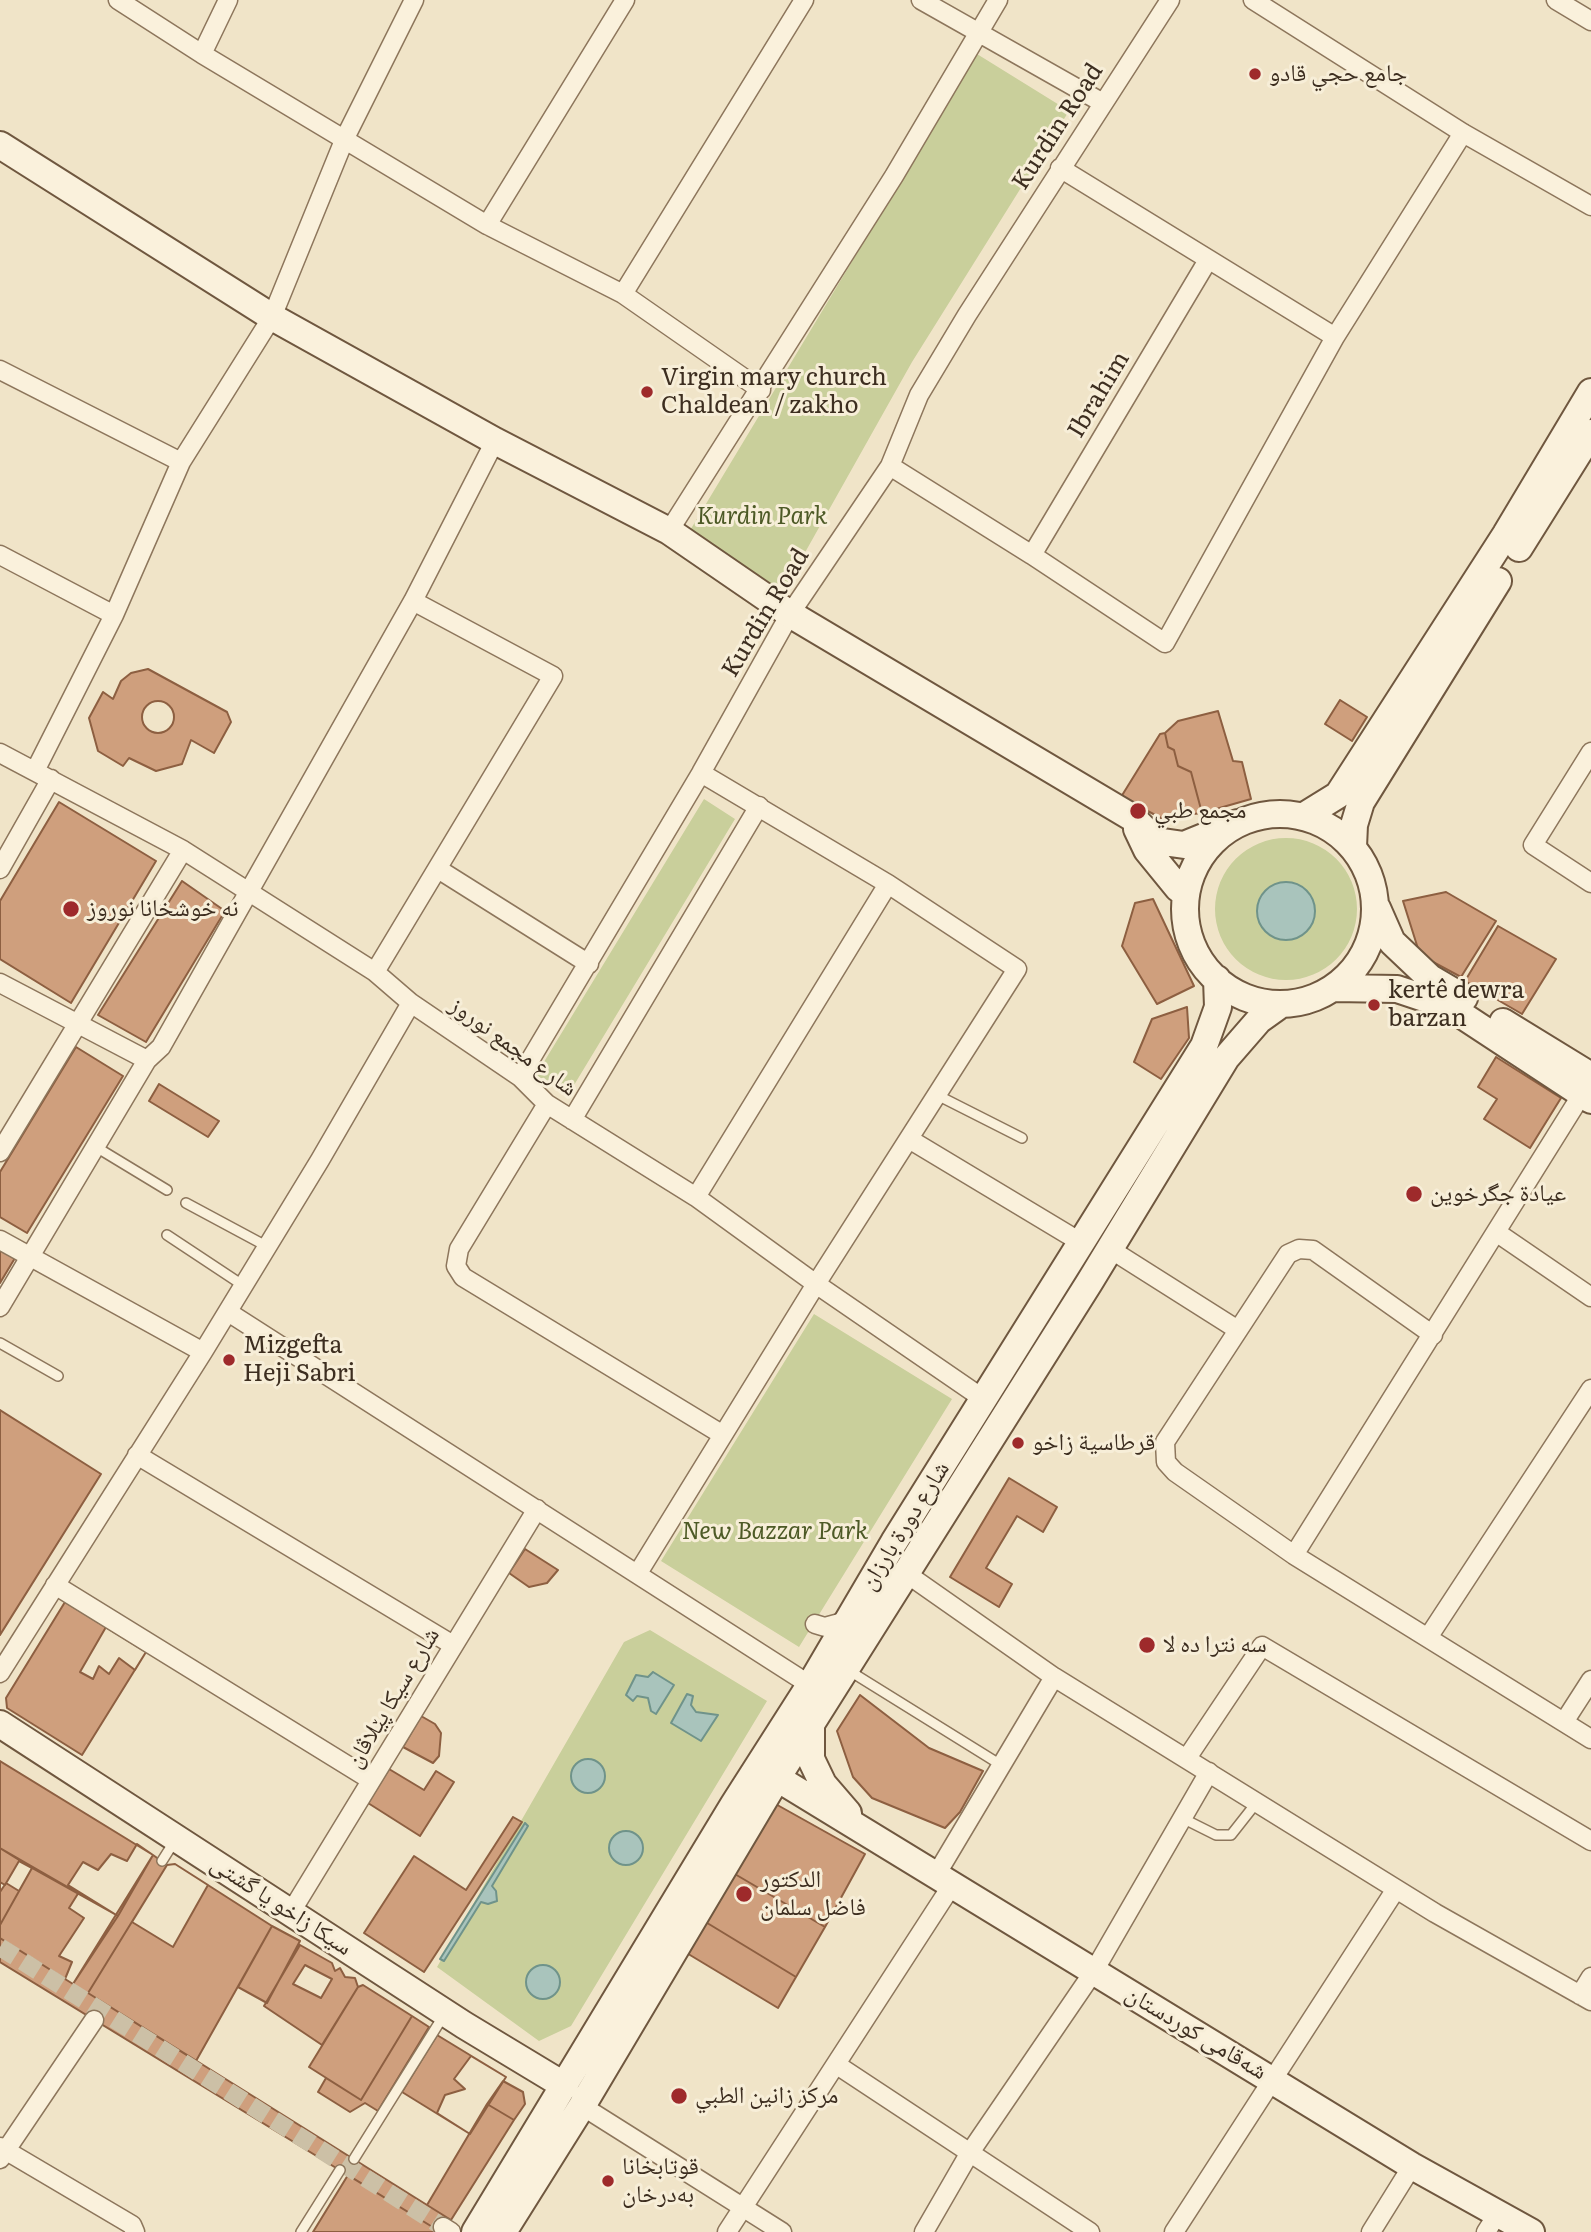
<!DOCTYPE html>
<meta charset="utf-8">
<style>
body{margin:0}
canvas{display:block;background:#f0e4c8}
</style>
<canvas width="1591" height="2232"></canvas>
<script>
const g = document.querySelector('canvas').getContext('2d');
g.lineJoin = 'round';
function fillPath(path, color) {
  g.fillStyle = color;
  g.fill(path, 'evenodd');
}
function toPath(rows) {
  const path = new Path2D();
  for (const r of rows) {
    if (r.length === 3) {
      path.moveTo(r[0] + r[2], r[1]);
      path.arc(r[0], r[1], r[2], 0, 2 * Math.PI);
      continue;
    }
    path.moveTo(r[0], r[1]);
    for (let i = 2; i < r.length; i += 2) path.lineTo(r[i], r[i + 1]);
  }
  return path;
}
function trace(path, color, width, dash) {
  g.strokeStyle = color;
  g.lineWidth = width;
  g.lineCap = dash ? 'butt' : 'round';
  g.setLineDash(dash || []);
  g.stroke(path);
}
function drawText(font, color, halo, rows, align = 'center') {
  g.font = font + ' Literata,"Noto Naskh Arabic",serif';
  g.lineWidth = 6;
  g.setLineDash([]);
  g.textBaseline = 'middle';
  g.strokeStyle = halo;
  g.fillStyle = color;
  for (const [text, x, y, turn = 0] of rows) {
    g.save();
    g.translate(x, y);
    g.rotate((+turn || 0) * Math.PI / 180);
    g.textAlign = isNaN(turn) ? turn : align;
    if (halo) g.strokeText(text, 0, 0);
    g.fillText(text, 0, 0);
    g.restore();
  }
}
fillPath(toPath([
 [977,54,1069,111,912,362,780,597,686,537],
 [704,799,735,819,568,1095,536,1075],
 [1286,909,71],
 [814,1314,952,1399,799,1647,661,1561],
 [650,1630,767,1701,571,2026,539,2041,437,1967,624,1642]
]), '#c9cf9b');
const water = toPath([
 [1286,911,29],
 [653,1672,674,1685,656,1714,651,1711,648,1698,637,1696,633,1701,626,1695,636,1675,648,1677,653,1672],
 [687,1694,693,1696,691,1705,696,1712,718,1715,701,1741,671,1723,687,1694],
 [588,1776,17],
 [525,1823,528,1826,492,1886,496,1891,497,1901,488,1904,481,1902,444,1961,440,1959,525,1823],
 [626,1848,17],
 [543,1982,17]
]);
fillPath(water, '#a9c4bc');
trace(water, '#6f938a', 2);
const building = toPath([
 [148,669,227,712,231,722,214,753,191,740,182,764,156,771,129,758,123,766,98,751,89,718,103,692,113,699,121,681,131,673,148,669],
 [1340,700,1367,717,1352,741,1325,724,1340,700],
 [158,717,16],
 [1218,711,1233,761,1242,762,1251,799,1202,813,1191,772,1178,766,1174,750,1168,747,1165,733,1178,721,1218,711],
 [1165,733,1168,747,1174,750,1178,766,1191,772,1202,813,1161,818,1121,797,1160,734,1165,733],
 [59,802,156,861,71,1003,0,959,0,901,59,802],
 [182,881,225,911,146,1042,98,1015,182,881],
 [1446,892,1496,921,1461,977,1420,955,1403,901,1446,892],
 [1153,899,1194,986,1157,1004,1122,946,1135,903,1153,899],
 [1498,926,1556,959,1522,1014,1465,981,1498,926],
 [1187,1007,1189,1038,1161,1079,1134,1062,1152,1019,1187,1007],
 [76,1047,123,1076,27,1233,0,1217,0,1172,76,1047],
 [1496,1057,1561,1098,1530,1148,1484,1119,1497,1099,1478,1087,1496,1057],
 [159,1084,219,1121,208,1137,149,1101,159,1084],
 [0,1242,18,1253,0,1283,0,1242],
 [0,1410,101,1474,0,1635,0,1410],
 [1009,1478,1057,1507,1043,1532,1017,1516,986,1568,1012,1584,999,1607,950,1577,1009,1478],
 [525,1549,558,1570,547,1583,529,1587,509,1573,525,1549],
 [65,1602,146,1652,82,1755,7,1708,6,1698,65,1602],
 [106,1627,146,1652,135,1670,119,1658,109,1674,99,1666,93,1679,80,1672,106,1627],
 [860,1695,929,1748,983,1771,960,1812,945,1828,872,1798,853,1777,837,1731,860,1695],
 [421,1716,435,1724,441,1733,439,1756,433,1763,403,1747,421,1716],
 [0,1761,153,1855,118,1916,0,1848,0,1761],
 [389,1769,424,1790,436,1771,454,1782,420,1836,368,1803,389,1769],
 [772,1802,865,1854,825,1927,728,1870,772,1802],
 [513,1817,522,1822,424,1972,364,1933,414,1856,466,1890,513,1817],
 [137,1844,153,1855,118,1916,68,1885,83,1862,98,1870,111,1854,127,1861,137,1844],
 [0,1848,32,1868,0,1925,0,1848],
 [153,1855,167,1865,88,1993,451,2220,439,2231,0,1962,0,1938,73,1984,153,1855],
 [19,1861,32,1868,19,1891,6,1883,0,1892,0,1882,5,1885,19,1861],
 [175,1864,272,1926,196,2061,88,1993,167,1865,175,1864],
 [175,1864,208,1885,173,1947,132,1922,167,1865,175,1864],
 [32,1868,118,1916,73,1984,0,1938,0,1925,32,1868],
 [728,1870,825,1927,796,1977,699,1918,728,1870],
 [79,1892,118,1916,73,1984,65,1979,72,1962,59,1956,84,1918,69,1908,79,1892],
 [699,1918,796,1977,778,2008,680,1949,699,1918],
 [272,1926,300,1941,267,2003,238,1987,272,1926],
 [300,1945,332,1963,335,1971,340,1968,345,1977,355,1978,358,1987,322,2045,264,2006,300,1945],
 [305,1965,332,1979,321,1998,293,1984,305,1965],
 [363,1985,412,2016,361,2100,309,2067,358,1987,363,1985],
 [412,2016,429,2027,378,2111,365,2103,350,2112,318,2092,326,2078,361,2100,412,2016],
 [437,2035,506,2077,470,2134,402,2092,437,2035],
 [471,2056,506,2077,470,2134,437,2113,445,2095,465,2089,454,2079,471,2056],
 [503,2081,523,2092,525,2104,514,2120,487,2104,503,2081],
 [487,2104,514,2120,451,2220,427,2205,487,2104],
 [348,2175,439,2231,438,2232,313,2232,348,2175]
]);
fillPath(building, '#cf9f7d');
trace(building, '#8d5f41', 2);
trace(toPath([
 [0,1947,443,2227]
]), '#ccc0a6', 18, [18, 9]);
const service = toPath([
 [937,1095,1022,1138],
 [96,1147,167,1190],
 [186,1203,268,1247],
 [167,1235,244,1286],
 [0,1343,58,1376],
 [848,1670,1001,1765],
 [1182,1818,1216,1835,1231,1835,1257,1802],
 [162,1861,174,1842],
 [354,2159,444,2015],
 [301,2232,340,2170]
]);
const minor = toPath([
 [118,0,202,54,487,225,623,294,761,390],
 [921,0,1103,103],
 [1253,0,1463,133,1591,206],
 [1556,0,1591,21],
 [202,54,228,0],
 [1060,168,1335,337],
 [487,225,625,0],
 [623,294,804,0],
 [0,370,181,462],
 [890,466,1032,555,1165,643,1335,337,1463,133],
 [669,531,894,176,998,0],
 [0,555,114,615],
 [1032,555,1208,260],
 [1591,752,1533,845,1591,883],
 [0,753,183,850,375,972,411,1003,520,1077,547,1104,696,1197,816,1284,985,1400],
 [35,771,114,615,181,462,272,317,345,138,414,0],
 [0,869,51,779],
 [438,869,589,964],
 [375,972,553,676,413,601],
 [0,983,147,1060],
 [520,1077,701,773,790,614,890,466,919,395,967,315,1170,0],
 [547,1104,459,1249,456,1266,463,1277,723,1435],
 [572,1120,759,806],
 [909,1139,1082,1243],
 [0,1152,183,850],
 [696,1197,888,884],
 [1496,1232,1591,1297],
 [0,1240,203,1352],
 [1110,1249,1238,1330],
 [0,1307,147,1060,161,1047,413,601,495,441],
 [228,1312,810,1685],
 [1433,1335,1313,1250,1299,1249,1288,1254,1165,1442,1166,1462,1175,1472,1294,1555,1591,1739],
 [137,1455,453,1645],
 [1294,1555,1582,1094],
 [638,1573,816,1284,1017,969,888,884,701,773],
 [907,1574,1054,1677,1435,1913,1591,2001],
 [55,1585,371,1780],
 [815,1624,825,1627,847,1621],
 [1429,1636,1591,1389],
 [0,1673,203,1352,320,1160,411,1003],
 [1564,1722,1591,1680],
 [1187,1758,1262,1646,1591,1841],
 [936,1875,1054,1677],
 [291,1912,537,1509],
 [1580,1995,1591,1977],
 [837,2065,1090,2232],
 [582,2106,782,2232],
 [0,2147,132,2225,135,2232],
 [0,2159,94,2020],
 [443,2227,451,2232],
 [727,2232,952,1885],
 [924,2232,969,2154,1094,1971,1209,1772],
 [1174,2232,1396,1889],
 [1371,2232,1412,2166],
 [1486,2232,1498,2213]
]);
const secondary = toPath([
 [0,145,272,317,495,441,669,531,790,614,1133,818,1156,841,1184,845,1238,823],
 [1519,548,1591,433],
 [1280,909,95],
 [1304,816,1338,795,1506,534,1591,392],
 [1137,829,1147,850,1178,888,1186,894],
 [1353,847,1354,825,1361,802,1498,581],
 [1377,908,1392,942,1430,978,1464,998],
 [1334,988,1397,989,1448,1006,1591,1100],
 [1503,1022,1591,1076],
 [0,1724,464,2025,565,2086],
 [811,1725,811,1759,823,1784,848,1813],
 [777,1778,1412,2166,1531,2232],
 [475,2232,734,1804,810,1685,894,1542,1204,1046,1218,1007,1217,979],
 [503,2232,582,2106,777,1778,1089,1283,1226,1058,1259,1020,1280,1005]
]);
trace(service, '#8d765c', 12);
trace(minor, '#8d765c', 21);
trace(secondary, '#6f573f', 30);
trace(service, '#faf1dc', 9);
trace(minor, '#faf1dc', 18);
trace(secondary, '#faf1dc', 26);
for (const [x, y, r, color] of [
 [1255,74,7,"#9e2a2b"],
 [647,392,7,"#9e2a2b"],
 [1138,811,9,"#9e2a2b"],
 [71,909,9,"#9e2a2b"],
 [1374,1005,7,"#9e2a2b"],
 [1414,1194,9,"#9e2a2b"],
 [229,1360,7,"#9e2a2b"],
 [1018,1443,7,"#9e2a2b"],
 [1147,1645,9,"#9e2a2b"],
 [744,1894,9,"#9e2a2b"],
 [679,2096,9,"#9e2a2b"],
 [608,2181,7,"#9e2a2b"]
]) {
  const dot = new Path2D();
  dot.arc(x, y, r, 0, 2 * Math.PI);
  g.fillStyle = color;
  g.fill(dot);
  trace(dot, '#f7eed8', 2.5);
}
drawText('24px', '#3d2e20', '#f7eed8', [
 ["جامع حجي قادو",1269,74],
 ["Virgin mary church",661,378],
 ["Chaldean / zakho",661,406],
 ["مجمع طبي",1154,811],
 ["نه خوشخانا نوروز",87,909],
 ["kertê dewra",1388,991],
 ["barzan",1388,1019],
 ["عيادة جگرخوين",1430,1194],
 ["Mizgefta",243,1346],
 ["Heji Sabri",243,1374],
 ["قرطاسية زاخو",1032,1443],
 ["سه نترا ده لا",1163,1645],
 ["الدكتور",760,1880],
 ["فاضل سلمان",760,1908],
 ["مركز زانين الطبي",695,2096],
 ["قوتابخانا",622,2167],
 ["به‌درخان",622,2195]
], 'left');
drawText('24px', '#3d2e20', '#f7eed8', [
 ["Kurdin Road",1058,127,-57],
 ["Ibrahim",1099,395,-59],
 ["Kurdin Road",766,613,-59],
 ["شارع مجمع نوروز",513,1047,36],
 ["شارع دورة بارزان",905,1526,-58],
 ["شارع سيكا پێلاڤان",393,1698,-59],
 ["سیکا زاخو یا گشتى",281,1906,33],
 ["شەقامی کوردستان",1196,2033,31]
]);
drawText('italic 24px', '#4d5a26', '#f7eed8', [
 ["Kurdin Park",762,517],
 ["New Bazzar Park",775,1532]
]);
</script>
